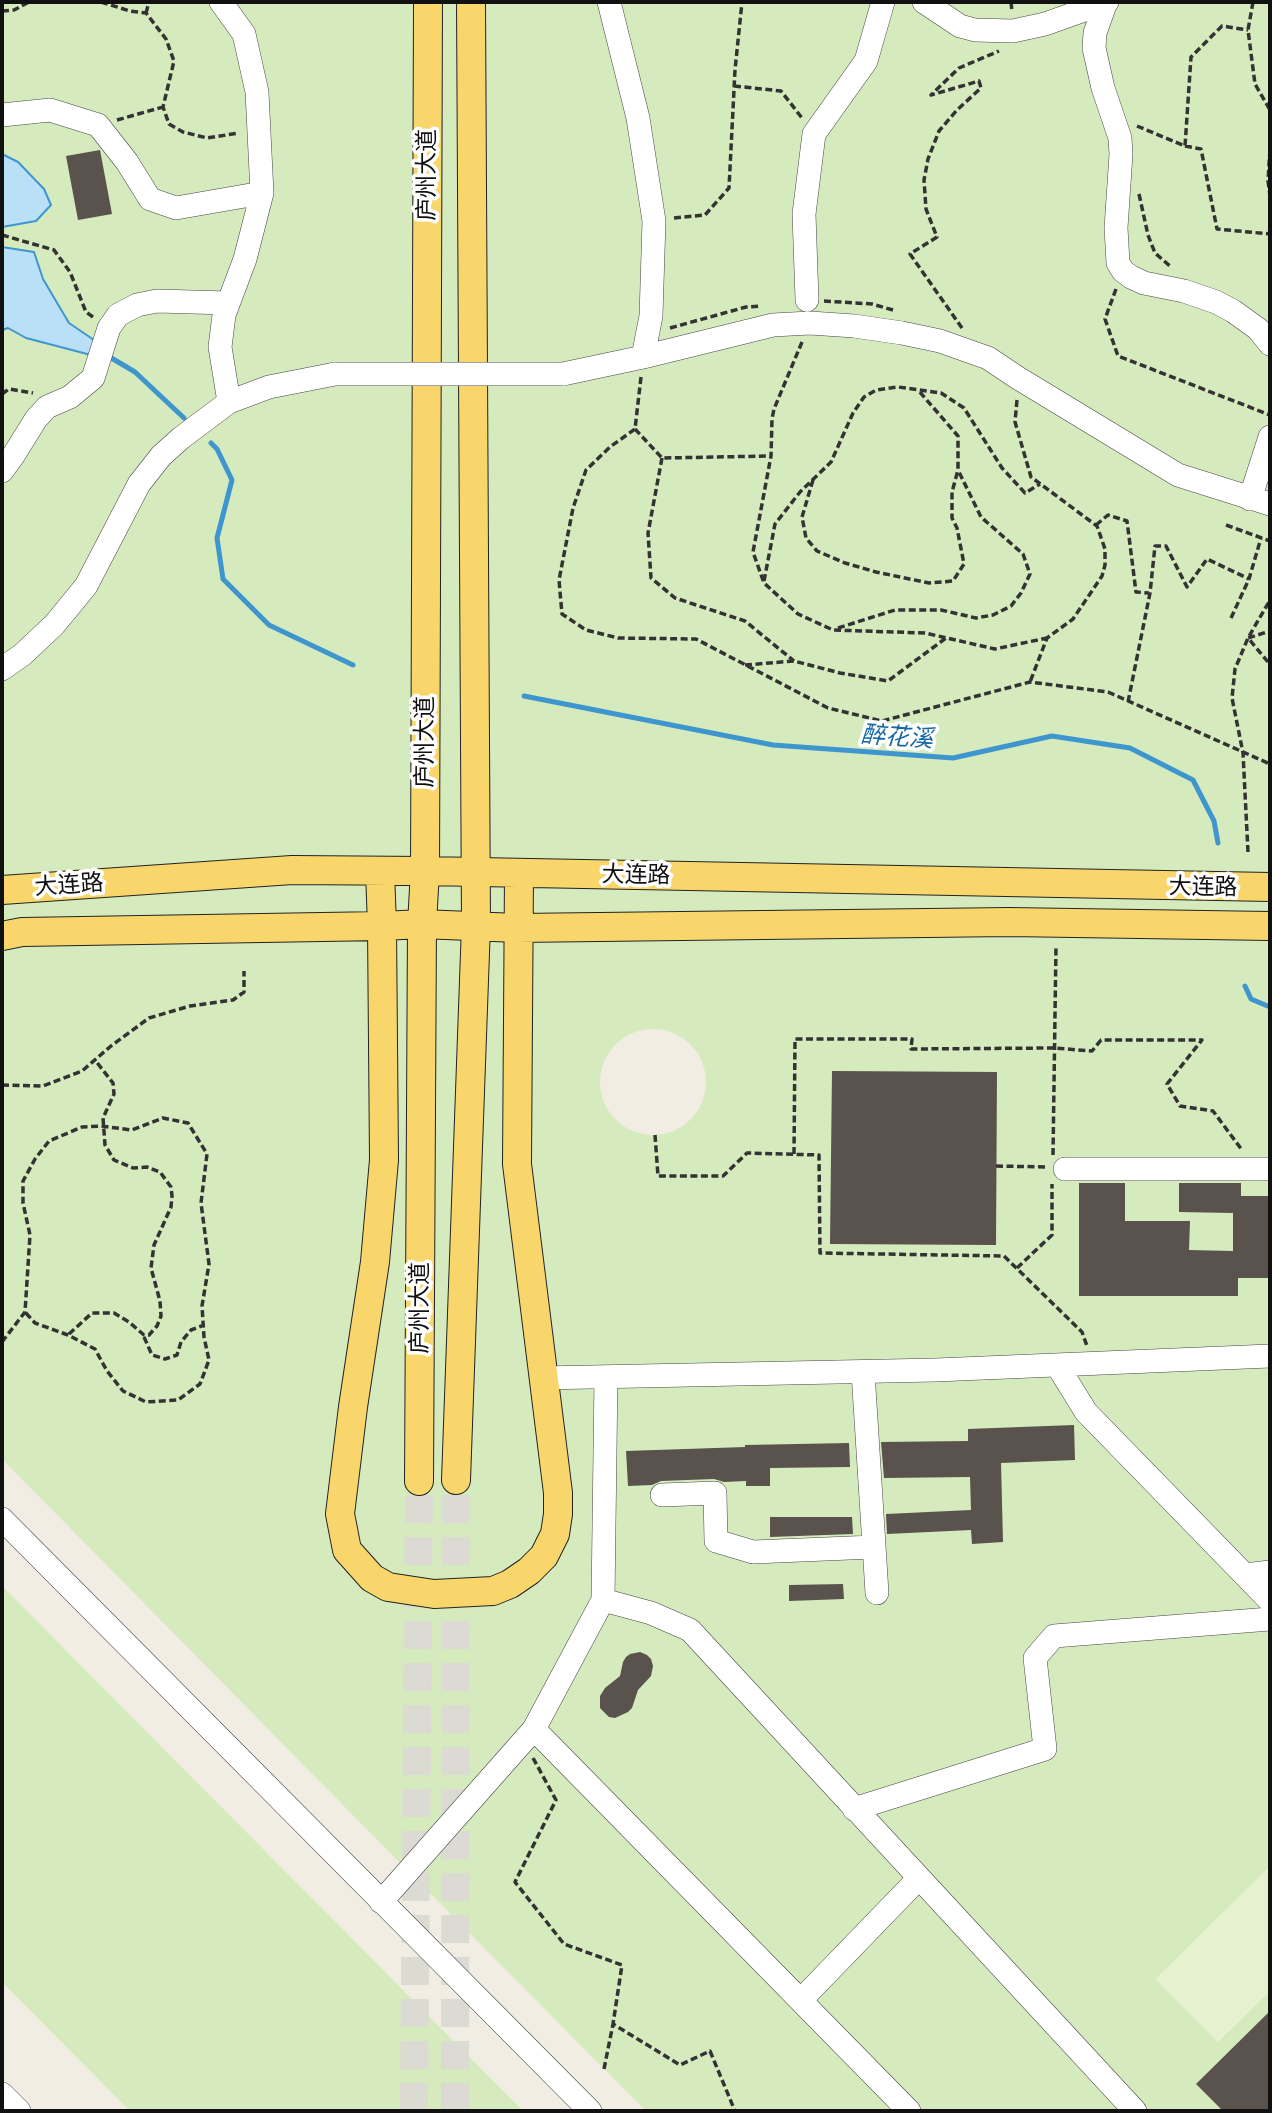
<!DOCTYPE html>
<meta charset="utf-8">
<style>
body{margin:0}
#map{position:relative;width:1272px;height:2113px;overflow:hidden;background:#fffdf5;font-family:"Playfair Display",serif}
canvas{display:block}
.frame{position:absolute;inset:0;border:4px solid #111;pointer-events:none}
</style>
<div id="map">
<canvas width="1272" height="2113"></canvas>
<div class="frame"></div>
</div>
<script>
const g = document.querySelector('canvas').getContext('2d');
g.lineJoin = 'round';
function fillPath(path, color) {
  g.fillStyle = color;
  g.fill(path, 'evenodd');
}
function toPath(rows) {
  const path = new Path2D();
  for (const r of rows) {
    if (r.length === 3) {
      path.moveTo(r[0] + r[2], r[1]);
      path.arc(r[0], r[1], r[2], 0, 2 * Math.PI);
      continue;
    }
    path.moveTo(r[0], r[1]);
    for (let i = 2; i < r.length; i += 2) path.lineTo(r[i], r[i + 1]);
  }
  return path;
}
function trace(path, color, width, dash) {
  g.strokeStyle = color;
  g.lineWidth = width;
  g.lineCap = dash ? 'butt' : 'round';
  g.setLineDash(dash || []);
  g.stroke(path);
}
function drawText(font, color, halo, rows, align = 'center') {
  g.font = font + ' "Playfair Display","Noto Sans SC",serif';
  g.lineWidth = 7;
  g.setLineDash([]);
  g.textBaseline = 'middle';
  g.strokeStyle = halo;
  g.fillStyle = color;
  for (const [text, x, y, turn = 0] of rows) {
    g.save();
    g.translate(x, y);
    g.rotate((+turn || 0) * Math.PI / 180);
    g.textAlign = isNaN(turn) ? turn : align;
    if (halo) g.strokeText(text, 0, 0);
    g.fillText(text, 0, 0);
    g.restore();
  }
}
fillPath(toPath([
 [2,2,1270,2,1270,2111,2,2111]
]), '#d5ebbd');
fillPath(toPath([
 [1270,1866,1270,1991,1218,2042,1155,1979]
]), '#e6f2cf');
fillPath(toPath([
 [653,1082,53],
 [2,1459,408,1871,646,2111,523,2111,2,1586],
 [2,1982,130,2111,2,2111]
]), '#f1ede2');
const water = toPath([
 [2,154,18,162,44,189,51,205,36,221,2,227,2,154],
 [2,247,34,252,43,279,69,323,94,340,91,355,26,338,8,328,2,330,2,247]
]);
fillPath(water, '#b9e0f7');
trace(water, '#3f96cf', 2);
trace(toPath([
 [108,356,135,372,184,418],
 [211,443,217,449,232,480,217,538,223,579,269,625,353,665],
 [524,696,773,745,953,758,1052,736,1130,748,1193,780,1214,821,1218,843],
 [1245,986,1251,999,1270,1007]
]), '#3f96cf', 5);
fillPath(toPath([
 [100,150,112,214,78,220,66,156],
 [832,1071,997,1072,996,1245,830,1244],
 [1079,1183,1125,1183,1125,1221,1190,1221,1189,1250,1233,1251,1233,1213,1179,1212,1179,1183,1241,1183,1241,1196,1270,1196,1270,1278,1238,1278,1238,1296,1079,1296],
 [1074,1425,1075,1460,1001,1463,1003,1542,972,1544,971,1530,887,1534,886,1514,971,1510,970,1477,884,1478,881,1442,968,1441,968,1429],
 [849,1443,850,1467,770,1468,770,1486,746,1486,746,1481,724,1482,714,1479,661,1481,652,1485,628,1486,626,1451,745,1447,745,1445],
 [770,1517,852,1517,853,1534,770,1537],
 [843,1584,844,1599,789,1601,789,1585],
 [640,1652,647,1655,651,1659,653,1666,651,1676,638,1690,632,1708,628,1712,615,1718,609,1717,600,1708,600,1696,605,1688,620,1676,623,1662,626,1657,630,1654],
 [1270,2011,1270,2111,1223,2111,1196,2084]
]), '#5a524d');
trace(toPath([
 [414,2111,419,1481],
 [455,2111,456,1480]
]), '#dbdad3', 28, [28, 14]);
const minor = toPath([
 [221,2,244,34,257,92,262,193,245,259,224,315,220,347,229,402],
 [609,2,638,118,654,221,651,316,643,357],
 [924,2,960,26,975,30,1013,31,1045,24,1107,2],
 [1106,2,1095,33,1094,48,1103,88,1120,138,1121,154,1116,228,1118,263,1123,271,1131,277,1144,283,1184,291,1216,302,1233,311,1258,329,1270,344],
 [2,115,50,110,98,125,127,162,150,199,176,208,262,193],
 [807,300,804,214,814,134,866,61,883,2],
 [563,374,643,357,773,325,810,323,854,326,902,333,940,341,988,358,1018,378,1178,475,1270,504],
 [2,471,13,456,36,419,47,407,70,397,93,378,109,328,118,315,137,305,157,301,228,303],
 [1250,499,1270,437],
 [2,669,22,655,54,625,86,586,139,484,161,456,181,438,229,402,269,387,335,374],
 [1065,1169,1270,1169],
 [1057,1365,1086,1412,1270,1601],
 [863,1372,877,1593],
 [542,1378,936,1370,1270,1356],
 [662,1495,715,1493,716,1541,753,1552,874,1547],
 [2,1519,590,2111],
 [1245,1575,1270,1572],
 [603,1600,651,1613,690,1630,1135,2111],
 [534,1729,909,2111],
 [854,1809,1045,1749,1035,1658,1054,1636,1270,1619],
 [381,1902,534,1729,603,1600,606,1377],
 [801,2000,919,1878],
 [2,2094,19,2111]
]);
const major = toPath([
 [380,871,382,926,384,1160,375,1262,353,1407,340,1514,347,1550,372,1578,388,1587,434,1594,493,1591,510,1584,529,1571,544,1556,555,1534,558,1514,558,1493,517,1164,519,873],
 [2,890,292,870,425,871,1270,887],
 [2,936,22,932,382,926,422,924,517,928,1009,922,1270,926],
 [456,1480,476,925,471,2],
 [419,1481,422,924,425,871,428,2]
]);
trace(minor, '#444', 24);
trace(major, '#222', 30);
trace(toPath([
 [101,2,130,11,146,13,166,39,174,61,163,107,169,124,183,132,207,138,239,133],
 [1011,2,1012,11],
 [1253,2,1248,30,1255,84,1270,110],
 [2,11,14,10,29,2],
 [146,13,149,2],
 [734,86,781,91,802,118],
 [117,120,163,107],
 [1137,126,1185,146,1191,57,1222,26,1248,30],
 [1185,146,1201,149,1217,229,1270,234],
 [1270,149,1268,181,1270,196],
 [1139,194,1148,235,1155,253,1171,267],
 [674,218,705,215,729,188,735,70,742,2],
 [2,235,54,250,70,272,86,312,93,317],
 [1116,289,1105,319,1118,356,1270,415],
 [824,301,872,304,893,310],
 [670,328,746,307,761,306],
 [962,328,910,254,937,237,926,209,924,180,928,159,939,131,957,110,981,88,979,81,931,95,959,68,999,51],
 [802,342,774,409,772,419,771,456,753,552,764,583,798,614,833,630,925,633,995,649,1047,638],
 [641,377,635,429,610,447,586,470,573,508,559,580,562,614,586,630,618,638,696,639,828,708,882,721,1030,682,1108,692,1270,764],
 [2,394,9,389,33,393],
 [1017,400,1015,422,1031,477,1097,526,1105,549,1105,565,1102,576,1073,619,1047,638,1030,682],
 [635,429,662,458,771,456],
 [662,458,648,533,651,578,675,598,745,621,794,661],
 [813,480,802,517,806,538,817,551,845,563,876,572,929,583,953,581,964,564,957,528,952,518,952,492,958,470,958,436,918,390],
 [1096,525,1108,515,1127,521,1136,592,1149,593],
 [1226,525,1270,541],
 [764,581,775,524,800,492,831,462,853,413,864,397,876,390,898,387,941,393,964,408,1002,468,1025,493,1040,484],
 [1231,618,1249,579,1261,538],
 [838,628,895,610,941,610,976,618,993,615,1011,606,1021,593,1030,574,1023,554,981,517,958,470],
 [1268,662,1248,638,1270,631],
 [745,665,794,661,840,673,888,681,946,638],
 [1128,702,1150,593,1155,546,1166,546,1187,587,1207,559,1249,579],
 [1248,852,1243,753,1232,698,1235,669,1248,638,1270,600],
 [2,1085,43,1086,82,1071,111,1046,149,1018,190,1006,233,1000,244,992,244,971],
 [655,1135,658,1176,723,1176,747,1153,819,1155,820,1253,1004,1256,1082,1332,1087,1346],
 [794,1154,795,1039,912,1039,911,1049,1054,1048,1092,1051,1101,1040,1202,1040,1167,1084,1180,1106,1213,1111,1242,1150],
 [1053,1155,1056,946],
 [996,1166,1047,1167],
 [1017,1268,1052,1235,1052,1184],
 [69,1334,92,1313,114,1313,129,1322,144,1335,149,1335,157,1326,161,1316,160,1301,151,1268,154,1245,171,1207,172,1196,171,1187,160,1172,147,1167,133,1168,114,1160,105,1145,103,1118,114,1094,113,1083,95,1060],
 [144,1337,152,1355,165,1359,177,1355,181,1342,191,1330,204,1325],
 [2,1342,25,1312,30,1235,23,1203,23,1181,35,1159,49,1141,82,1127,101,1126,132,1130,163,1118,188,1123,207,1154,201,1203,209,1264,202,1306,204,1337,209,1360,200,1384,178,1400,146,1402,123,1391,107,1371,95,1349,68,1335,35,1323,25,1312],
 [533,1758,556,1800,515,1882,564,1944,622,1965,613,2024,680,2065,710,2051,735,2111],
 [604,2069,613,2024]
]), '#333', 3.5, [7, 3.5]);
trace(minor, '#fff', 23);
trace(major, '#f9d66b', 28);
const minorBridge = toPath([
 [335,374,563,374]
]);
trace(minorBridge, '#444', 24, []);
trace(minorBridge, '#fff', 23);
drawText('23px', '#111', '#fff', [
 ["庐州大道",427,175,-90],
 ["庐州大道",425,742,-90],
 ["大连路",636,875,1],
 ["大连路",69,885,-4],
 ["大连路",1203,887,1],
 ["庐州大道",420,1308,-90]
]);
drawText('italic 24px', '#1768a6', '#fff', [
 ["醉花溪",897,737,4]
]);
</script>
